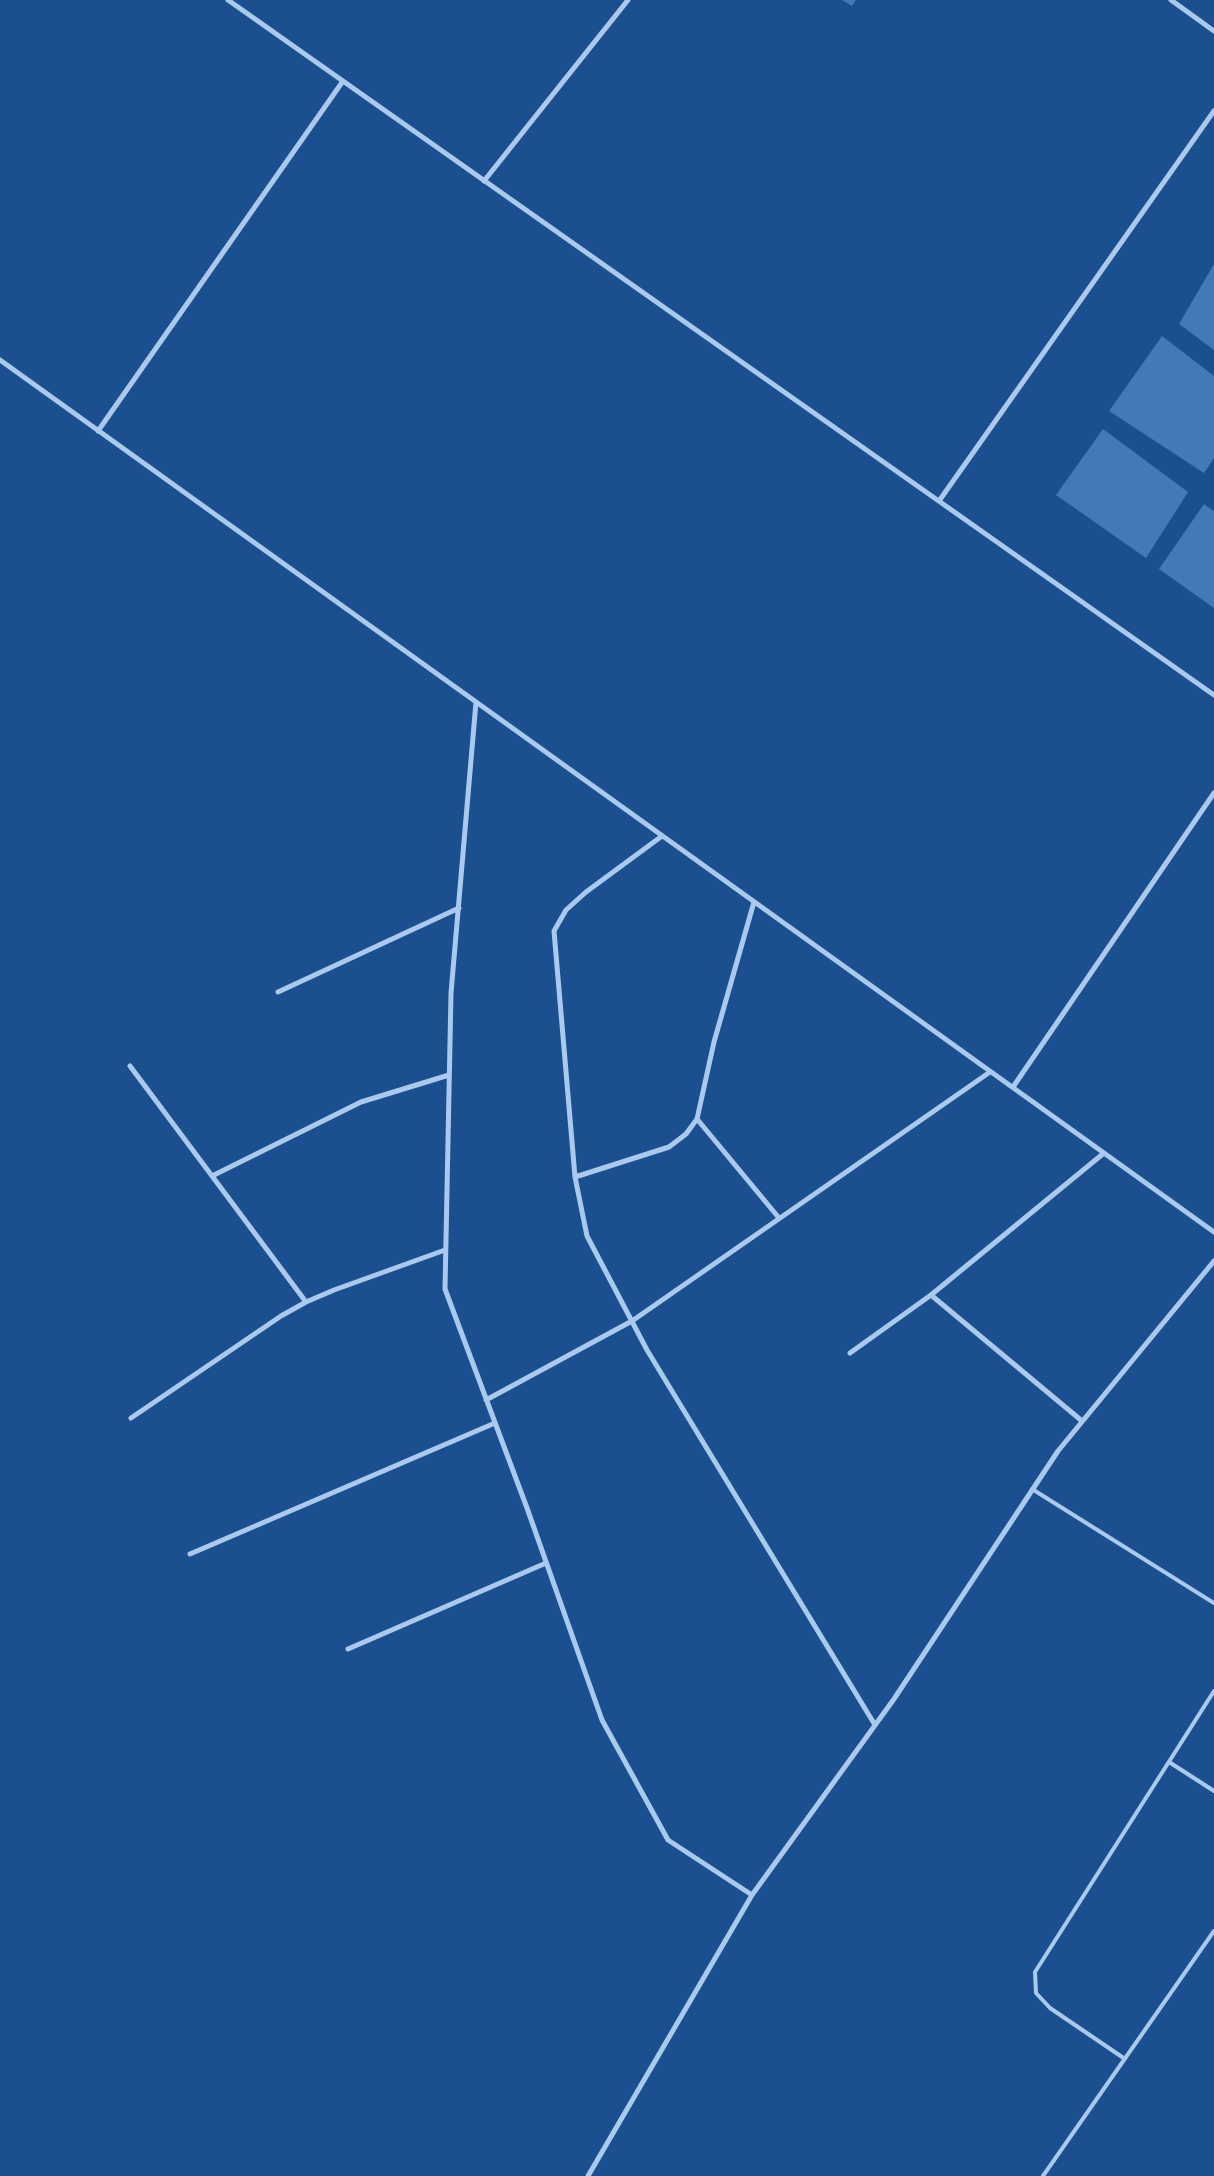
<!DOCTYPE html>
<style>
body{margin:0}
canvas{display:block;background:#1b4f8f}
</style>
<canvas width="1214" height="2176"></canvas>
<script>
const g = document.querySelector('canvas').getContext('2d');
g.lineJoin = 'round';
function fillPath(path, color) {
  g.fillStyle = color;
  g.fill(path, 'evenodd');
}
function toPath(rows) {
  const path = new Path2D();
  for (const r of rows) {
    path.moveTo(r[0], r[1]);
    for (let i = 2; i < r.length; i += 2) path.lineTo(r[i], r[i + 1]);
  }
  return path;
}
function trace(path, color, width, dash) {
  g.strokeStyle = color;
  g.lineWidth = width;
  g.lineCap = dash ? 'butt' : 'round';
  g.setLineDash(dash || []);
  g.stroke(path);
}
fillPath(toPath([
 [842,0,856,0,852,6],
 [1214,264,1214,350,1179,324],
 [1162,336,1214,376,1214,458,1204,473,1109,411],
 [1103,429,1188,492,1146,558,1056,495],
 [1204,504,1214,511,1214,608,1159,569]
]), '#4478b7');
trace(toPath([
 [1032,1489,1214,1603],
 [1169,1762,1214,1791],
 [1125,2059,1050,2008,1036,1993,1035,1972,1214,1691],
 [1043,2176,1214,1931]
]), '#a9c9ee', 4);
trace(toPath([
 [228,0,1214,695],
 [1171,0,1214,31],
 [484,181,628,0],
 [0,360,1214,1232],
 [98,431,343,81],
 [939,501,1214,111],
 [476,702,451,993,445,1289,527,1508,602,1720,668,1840,752,1895],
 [662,836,586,892,566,910,554,931,575,1177,587,1236,647,1350,875,1725],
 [278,992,459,908],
 [130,1066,306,1302],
 [1013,1087,1214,793],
 [697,1119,779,1218],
 [212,1176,361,1102,449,1075],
 [575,1177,669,1147,686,1134,697,1119,714,1042,754,902],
 [850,1353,931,1295],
 [486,1400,632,1321,990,1072],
 [131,1418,281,1316,306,1302,334,1290,445,1250],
 [1082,1421,931,1295,1104,1153],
 [190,1554,495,1423],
 [348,1649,546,1563],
 [588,2176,752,1895,894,1699,1058,1451,1214,1261]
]), '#a9c9ee', 5);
</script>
